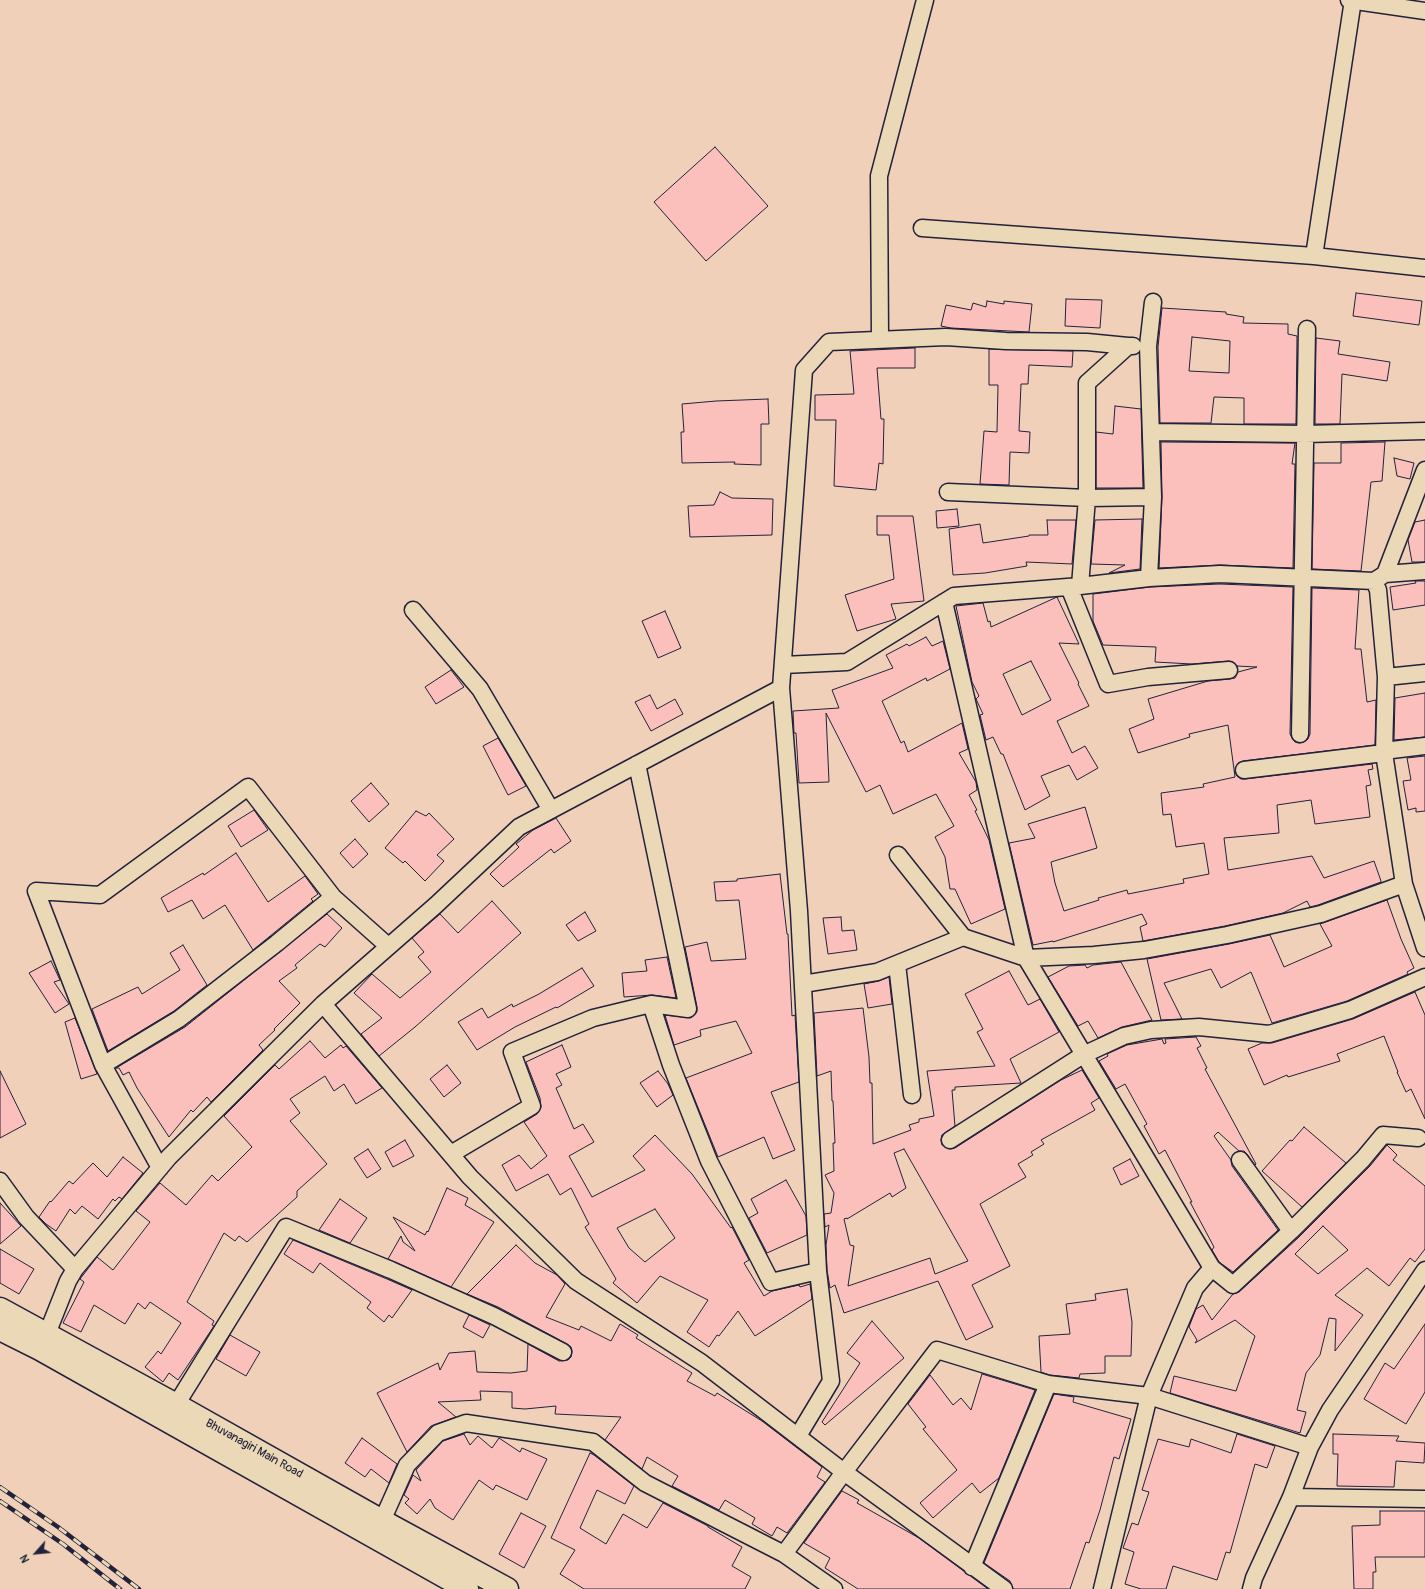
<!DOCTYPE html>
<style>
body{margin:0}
#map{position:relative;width:1425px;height:1589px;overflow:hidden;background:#f0d0b8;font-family:Pangolin,sans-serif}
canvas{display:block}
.north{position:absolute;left:16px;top:1533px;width:40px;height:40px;-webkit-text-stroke:3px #ebd8b6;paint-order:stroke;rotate:243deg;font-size:11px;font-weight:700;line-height:16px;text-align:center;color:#22223b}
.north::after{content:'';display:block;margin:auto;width:14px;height:18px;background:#22223b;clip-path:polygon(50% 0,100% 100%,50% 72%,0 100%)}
</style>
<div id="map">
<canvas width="1425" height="1589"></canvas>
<div class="north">N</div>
</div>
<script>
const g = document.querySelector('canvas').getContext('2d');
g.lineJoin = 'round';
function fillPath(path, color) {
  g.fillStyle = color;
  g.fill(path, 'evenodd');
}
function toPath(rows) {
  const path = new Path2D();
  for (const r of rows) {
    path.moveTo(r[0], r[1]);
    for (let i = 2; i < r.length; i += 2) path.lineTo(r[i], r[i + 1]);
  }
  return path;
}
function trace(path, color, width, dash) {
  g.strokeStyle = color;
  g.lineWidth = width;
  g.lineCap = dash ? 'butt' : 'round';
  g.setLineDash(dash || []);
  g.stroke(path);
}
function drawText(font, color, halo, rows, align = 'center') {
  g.font = font + ' Pangolin,sans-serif';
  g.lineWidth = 3;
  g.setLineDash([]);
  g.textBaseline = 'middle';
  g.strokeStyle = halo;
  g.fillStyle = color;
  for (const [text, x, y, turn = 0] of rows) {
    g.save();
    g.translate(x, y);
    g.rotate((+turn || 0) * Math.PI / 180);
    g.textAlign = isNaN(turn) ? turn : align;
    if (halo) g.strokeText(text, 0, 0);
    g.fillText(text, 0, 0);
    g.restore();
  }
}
const building = toPath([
 [715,147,768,206,706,261,654,202,715,147],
 [1356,293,1422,301,1419,325,1353,316,1356,293],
 [1066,299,1102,300,1100,328,1065,326,1066,299],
 [987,301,1004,304,1004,301,1032,304,1029,332,951,328,941,326,946,305,971,310,973,303,986,307,987,301],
 [1162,308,1226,312,1226,314,1244,317,1243,323,1288,324,1288,334,1297,336,1296,424,1244,424,1244,398,1214,397,1211,423,1160,423,1158,347,1162,308],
 [1192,337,1230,341,1229,373,1189,371,1192,337],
 [1316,338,1340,341,1338,354,1390,362,1387,381,1342,374,1340,424,1315,424,1316,338],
 [915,348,915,368,877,368,881,419,884,419,883,464,879,463,876,490,834,486,836,420,815,420,815,395,854,394,850,351,915,348],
 [989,349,1073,351,1072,367,1029,365,1028,384,1021,384,1019,431,1030,432,1029,453,1010,452,1009,485,980,484,984,431,997,432,998,385,989,385,989,349],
 [768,399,769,424,761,424,761,465,734,464,735,462,682,463,681,432,684,432,682,404,716,401,768,399],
 [1115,406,1141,409,1143,488,1096,488,1096,432,1113,434,1115,406],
 [1161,442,1295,443,1292,464,1295,464,1293,568,1220,565,1159,568,1162,497,1161,442],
 [1385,442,1382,481,1371,482,1361,571,1312,569,1314,463,1341,463,1341,443,1385,442],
 [1394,458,1414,463,1410,479,1397,476,1394,458],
 [720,492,732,498,773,499,772,535,690,537,688,506,714,505,720,492],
 [957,509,959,526,937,528,936,511,957,509],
 [877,516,913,516,924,601,891,604,896,619,857,631,845,595,894,579,889,535,877,535,877,516],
 [1142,519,1140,569,1109,573,1125,565,1091,564,1095,520,1142,519],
 [1047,520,1076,520,1072,564,1026,562,1027,566,985,573,953,575,949,529,980,524,983,543,1029,536,1029,535,1048,535,1047,520],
 [1425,520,1425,562,1412,562,1408,540,1415,522,1425,520],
 [1415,581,1425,581,1425,605,1393,610,1390,587,1416,583,1415,581],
 [1220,584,1293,587,1290,734,1292,738,1295,742,1299,743,1304,742,1308,739,1310,734,1312,588,1359,590,1355,649,1361,649,1367,702,1376,700,1375,745,1243,761,1238,763,1235,771,1237,776,1241,779,1245,779,1372,764,1373,769,1368,770,1371,785,1366,786,1370,817,1315,824,1311,800,1277,805,1279,833,1224,838,1228,870,1312,856,1324,878,1374,861,1381,881,1381,882,1318,905,1310,907,1307,901,1283,913,1225,926,1143,941,1140,927,1147,924,1142,914,1053,942,1053,941,1033,945,1009,843,1035,838,1028,824,1085,807,1097,848,1051,862,1055,883,1064,911,1099,900,1098,898,1127,890,1128,894,1184,883,1183,879,1209,874,1204,843,1176,847,1171,814,1163,815,1161,793,1204,787,1203,784,1235,777,1228,725,1189,734,1190,737,1138,753,1129,729,1154,719,1148,699,1208,681,1230,679,1235,678,1238,672,1257,667,1237,666,1233,662,1229,661,1192,664,1155,662,1156,647,1103,645,1093,621,1093,594,1150,587,1220,584],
 [1057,597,1079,644,1059,643,1079,683,1078,684,1089,706,1057,721,1072,753,1085,746,1098,768,1077,780,1069,765,1041,776,1050,796,1025,810,1003,754,1001,754,993,737,986,740,980,715,983,714,976,699,979,696,972,682,956,606,983,603,988,622,990,621,991,627,1057,597],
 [1031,661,1051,700,1022,715,1003,674,1031,661],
 [665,611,681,648,658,658,642,621,665,611],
 [926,637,932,646,943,641,950,669,927,681,926,678,882,701,901,743,904,741,908,752,962,723,968,749,959,753,976,782,977,790,969,795,977,810,975,811,989,840,1005,909,971,924,955,889,950,889,945,857,935,837,954,826,936,794,893,814,880,785,866,792,826,713,829,782,799,783,796,733,794,733,793,711,839,708,832,690,893,668,886,655,907,644,909,646,926,637],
 [451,670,464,687,436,704,425,687,451,670],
 [1425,693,1425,737,1394,740,1395,698,1425,693],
 [650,695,657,709,675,699,683,714,651,731,635,702,650,695],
 [498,738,526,786,508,795,483,746,498,738],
 [1425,756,1425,811,1416,812,1416,808,1408,810,1403,781,1411,780,1407,758,1425,756],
 [371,783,389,804,369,822,351,801,371,783],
 [254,810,268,830,241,847,228,826,254,810],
 [416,811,426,816,429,813,454,839,437,855,444,861,425,881,405,861,403,863,385,848,416,811],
 [556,818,571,841,554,853,551,849,503,887,490,874,519,847,516,844,533,830,556,818],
 [355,839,368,854,353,868,340,853,355,839],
 [236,853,268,902,305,876,318,894,311,899,313,901,253,950,225,905,203,919,192,900,168,912,161,898,203,873,204,875,236,853],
 [780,874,787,934,788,934,792,1016,795,1015,799,1082,771,1092,795,1150,773,1159,764,1137,718,1157,686,1078,752,1053,736,1021,700,1030,701,1036,674,1045,665,1015,691,1018,697,1012,697,1007,685,947,707,942,711,961,746,959,739,900,716,901,714,882,737,881,737,879,780,874],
 [1387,900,1401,939,1414,968,1407,972,1408,974,1347,1001,1272,1023,1251,972,1221,988,1211,969,1164,983,1182,1019,1161,1020,1147,959,1229,944,1270,935,1284,967,1332,946,1320,924,1387,900],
 [492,901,521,933,415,1027,379,1056,361,1034,382,1018,354,993,372,974,400,998,431,972,418,957,424,952,412,938,440,914,458,933,492,901],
 [585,912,596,931,578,941,566,925,585,912],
 [327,914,342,928,325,947,320,944,295,965,297,968,279,981,300,1003,274,1029,275,1030,259,1045,263,1050,211,1102,207,1097,193,1112,191,1110,169,1137,137,1088,129,1072,123,1075,119,1068,116,1068,185,1027,327,914],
 [841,917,842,931,854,930,857,950,828,954,823,918,841,917],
 [183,945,207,985,174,1011,108,1051,92,1009,138,987,142,994,180,970,170,953,183,945],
 [667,957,676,998,652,995,624,997,622,973,647,971,645,960,667,957],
 [51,961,60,980,54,982,69,1004,55,1013,29,973,51,961],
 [1121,962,1152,1020,1122,1027,1098,1038,1088,1021,1078,1026,1048,977,1069,966,1085,965,1087,968,1093,965,1121,962],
 [582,968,594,986,557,1008,556,1007,515,1027,477,1050,458,1022,482,1008,488,1018,512,1004,513,1007,539,994,582,968],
 [1009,971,1028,1005,1040,999,1059,1032,1010,1059,1021,1083,955,1087,955,1090,952,1090,955,1126,942,1135,941,1140,942,1145,950,1149,955,1148,1061,1080,1082,1070,1099,1098,1091,1103,1095,1110,1041,1140,1044,1144,1031,1152,1033,1155,1018,1164,1026,1177,980,1204,1010,1266,972,1285,993,1327,966,1340,938,1281,844,1313,835,1285,830,1288,827,1270,826,1245,829,1225,825,1227,824,1214,831,1213,834,1193,825,1175,834,1171,833,1143,835,1143,833,1101,832,1101,831,1071,817,1076,814,1013,863,1008,869,1057,870,1083,872,1083,873,1144,911,1130,909,1125,919,1122,919,1119,934,1116,927,1071,995,1066,977,1032,983,1029,965,994,1009,971],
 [904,1149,968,1261,935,1274,930,1258,848,1286,854,1246,850,1245,844,1219,847,1218,847,1219,890,1193,892,1197,906,1188,894,1153,904,1149],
 [889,977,892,1004,868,1008,864,984,879,981,889,977],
 [1415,992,1425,1015,1425,1119,1411,1089,1406,1092,1397,1072,1398,1072,1384,1036,1337,1054,1340,1061,1288,1077,1287,1075,1264,1085,1248,1049,1262,1043,1272,1043,1353,1019,1415,992],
 [75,1018,97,1074,81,1079,65,1022,75,1018],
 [1196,1037,1201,1046,1197,1048,1207,1068,1205,1069,1256,1164,1255,1165,1247,1154,1244,1151,1239,1151,1218,1132,1214,1136,1231,1160,1232,1166,1278,1230,1233,1272,1219,1262,1212,1250,1214,1247,1190,1202,1192,1202,1165,1150,1159,1154,1144,1126,1147,1124,1125,1084,1116,1089,1099,1061,1108,1056,1107,1054,1127,1045,1162,1039,1164,1044,1166,1043,1165,1039,1196,1037],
 [310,1041,325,1058,341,1045,343,1048,346,1046,382,1088,356,1104,344,1084,334,1091,325,1076,290,1099,300,1113,290,1121,327,1164,297,1191,297,1197,247,1242,239,1236,235,1241,224,1233,187,1302,214,1321,212,1325,214,1326,178,1380,169,1373,163,1382,145,1367,158,1351,161,1354,181,1323,150,1302,145,1309,138,1303,125,1324,94,1305,81,1332,63,1323,84,1282,80,1279,97,1257,113,1270,150,1222,136,1211,160,1183,186,1205,212,1175,218,1181,252,1147,224,1116,275,1065,279,1069,310,1041],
 [562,1045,571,1067,556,1074,562,1085,556,1088,574,1129,583,1124,594,1142,569,1156,592,1197,645,1170,633,1156,655,1135,692,1174,731,1228,732,1227,749,1260,744,1263,764,1296,772,1291,799,1285,800,1287,810,1284,812,1299,755,1336,738,1311,719,1336,717,1335,709,1347,687,1332,708,1300,660,1276,637,1303,613,1283,616,1279,585,1227,589,1224,571,1188,560,1195,548,1174,516,1191,502,1165,519,1155,531,1169,547,1156,524,1122,537,1114,541,1107,540,1098,526,1062,562,1045],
 [655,1209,675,1238,645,1262,629,1248,617,1228,655,1209],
 [447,1065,461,1083,444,1097,430,1079,447,1065],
 [0,1071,26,1124,0,1138,0,1071],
 [658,1071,668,1084,673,1095,657,1107,640,1083,658,1071],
 [1304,1127,1346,1163,1302,1207,1262,1171,1290,1140,1292,1141,1304,1127],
 [405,1140,414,1156,393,1167,385,1152,405,1140],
 [1387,1145,1397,1155,1393,1160,1425,1186,1425,1249,1415,1262,1410,1258,1389,1286,1367,1268,1335,1295,1363,1315,1335,1351,1336,1319,1329,1318,1320,1355,1306,1373,1297,1410,1306,1412,1300,1433,1170,1393,1174,1376,1236,1391,1255,1336,1235,1320,1195,1343,1197,1340,1189,1327,1196,1309,1203,1305,1212,1320,1233,1294,1239,1292,1298,1238,1370,1166,1387,1145],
 [1323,1226,1348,1250,1318,1274,1295,1254,1323,1226],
 [368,1149,381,1169,367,1178,354,1158,368,1149],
 [123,1157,143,1173,122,1199,119,1197,115,1201,113,1199,98,1219,82,1206,75,1214,70,1209,56,1231,46,1224,39,1217,50,1201,51,1202,69,1181,73,1184,93,1163,107,1177,123,1157],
 [1130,1159,1139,1176,1121,1185,1113,1168,1130,1159],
 [786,1180,806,1216,807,1235,767,1253,749,1218,758,1213,751,1199,786,1180],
 [447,1188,468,1198,465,1205,494,1222,451,1287,388,1259,401,1236,403,1242,415,1251,393,1217,425,1235,427,1231,428,1232,447,1188],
 [340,1199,367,1218,350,1243,319,1230,340,1199],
 [0,1203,21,1226,0,1244,0,1203],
 [293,1240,387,1279,412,1290,392,1318,389,1315,384,1322,367,1308,371,1302,320,1263,313,1273,284,1254,293,1240],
 [516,1245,535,1263,557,1275,565,1284,546,1317,579,1330,581,1326,611,1341,620,1324,638,1335,636,1338,692,1373,687,1381,715,1396,717,1393,762,1421,822,1467,817,1477,825,1482,787,1533,777,1527,772,1536,752,1524,755,1518,725,1500,719,1510,672,1486,678,1476,647,1457,642,1469,605,1440,621,1417,555,1414,556,1406,525,1409,512,1408,512,1392,480,1391,481,1400,438,1402,456,1417,431,1426,407,1452,377,1393,438,1363,440,1370,449,1353,475,1351,477,1372,511,1373,527,1371,528,1344,559,1361,568,1360,571,1357,572,1351,571,1347,567,1344,498,1307,467,1294,516,1245],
 [0,1249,34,1269,19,1294,0,1283,0,1249],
 [1127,1289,1132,1322,1131,1356,1105,1356,1105,1373,1080,1374,1079,1378,1050,1375,1041,1372,1039,1336,1070,1334,1066,1304,1096,1300,1095,1294,1127,1289],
 [469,1315,490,1325,483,1338,463,1327,469,1315],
 [872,1321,904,1358,825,1425,822,1422,860,1363,847,1353,872,1321],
 [1425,1324,1425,1392,1406,1424,1364,1399,1385,1363,1394,1369,1425,1324],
 [230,1335,260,1352,246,1376,216,1359,230,1335],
 [982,1374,1035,1390,999,1478,980,1493,972,1483,933,1518,920,1503,957,1470,923,1429,926,1427,908,1404,930,1375,953,1405,961,1398,971,1410,982,1374],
 [1054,1394,1074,1397,1073,1402,1131,1419,1119,1459,1114,1457,1100,1510,1089,1543,1086,1542,1070,1589,1013,1589,1010,1581,984,1563,1054,1394],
 [464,1434,470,1445,478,1436,492,1448,499,1438,520,1452,522,1448,547,1459,527,1500,496,1485,493,1490,479,1480,453,1520,435,1508,430,1499,417,1514,405,1503,409,1499,404,1495,413,1475,421,1481,416,1470,443,1441,464,1434],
 [1237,1434,1275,1446,1267,1468,1255,1464,1230,1553,1226,1552,1217,1580,1173,1566,1166,1589,1141,1589,1125,1584,1134,1552,1123,1548,1132,1523,1138,1525,1149,1492,1142,1490,1158,1439,1189,1447,1191,1439,1231,1453,1237,1434],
 [1333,1434,1399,1436,1396,1441,1425,1443,1424,1463,1396,1461,1394,1487,1337,1486,1338,1454,1333,1454,1333,1434],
 [362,1438,397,1464,389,1483,371,1469,365,1477,345,1463,362,1438],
 [590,1453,594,1455,634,1486,625,1504,597,1490,580,1528,606,1544,623,1514,647,1528,663,1503,708,1526,708,1527,742,1547,732,1566,751,1577,745,1589,584,1589,560,1574,575,1550,551,1538,590,1453],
 [842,1491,859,1500,857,1503,919,1538,988,1589,858,1589,825,1568,830,1558,804,1543,842,1491],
 [1380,1511,1425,1511,1425,1557,1375,1557,1376,1572,1373,1572,1373,1589,1354,1589,1352,1526,1380,1525,1380,1511],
 [521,1513,546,1526,524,1568,499,1554,521,1513]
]);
fillPath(building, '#fbbfbc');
trace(building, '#22223b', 1);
const minor = toPath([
 [1349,0,1425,11],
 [922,228,1314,256,1425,268],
 [1314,256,1353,0],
 [1153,302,1148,346,1153,497,1149,578,1220,574,1374,581],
 [880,340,879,176,925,0],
 [1151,432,1305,434,1425,431],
 [1425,470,1385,574,1374,581,1378,590,1386,677,1384,753,1404,884,1425,948],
 [948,492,1087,498,1153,497],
 [1385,574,1425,571],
 [1080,586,1087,498,1087,383,1128,346,1133,346],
 [1069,587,1108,684,1148,677,1229,670],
 [944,602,1026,958,1094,955,1144,950,1227,935,1321,914,1404,884],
 [413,610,480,689,551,810],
 [783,665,847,662,954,596,1080,586,1149,578],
 [1386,677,1425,673],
 [781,688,799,911,818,1271,831,1381,798,1436],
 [1300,734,1307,329],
 [1392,750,1425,746],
 [1244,770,1384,753],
 [898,855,963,937],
 [897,964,912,1095],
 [803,984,877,972,963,937,1026,958,1212,1268],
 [651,1004,671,1065,709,1161,771,1282,818,1271],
 [103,1065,179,1019,277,943,333,897,388,946],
 [950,1140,1083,1055,1124,1036,1151,1030,1199,1027,1269,1034,1350,1010,1425,977],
 [451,1154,532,1106,512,1052,593,1018,651,1004,688,1009,637,764],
 [1240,1160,1291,1231],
 [160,1168,103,1065,36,891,100,895,248,787,333,897],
 [0,1181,26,1217,75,1269],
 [47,1334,68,1281,75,1269,169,1157,323,1004],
 [171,1413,286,1227,391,1270,494,1316,563,1352],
 [1291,1497,1425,1499],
 [382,1521,407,1465,438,1433,466,1423,593,1442,645,1483,784,1554],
 [972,1567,1048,1384,1149,1396,1195,1288,1212,1268,1233,1285,1291,1231,1363,1159,1383,1135,1418,1138],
 [834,1589,784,1554,844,1472,937,1350,1048,1384],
 [1004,1589,844,1472,702,1363,576,1281,470,1177,323,1004,436,905,519,827,781,688,804,370,829,342,946,337,1006,341,1087,342,1128,346],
 [1102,1589,1149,1396,1310,1447],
 [1251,1589,1254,1578,1291,1497,1310,1447,1330,1410,1425,1270]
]);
const primary = toPath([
 [0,1309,176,1405,382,1521,507,1589],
 [0,1329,40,1349,467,1589]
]);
trace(minor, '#22223b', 19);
trace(primary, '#22223b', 25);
trace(minor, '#ebd8b6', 16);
trace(primary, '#ebd8b6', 22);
const rail = toPath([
 [0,1487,58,1527,139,1589],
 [0,1501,63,1544,120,1589]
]);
trace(rail, '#22223b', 4.5);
trace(rail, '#ebd8b6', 3, [9]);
drawText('12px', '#22223b', '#ebd8b6', [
 ["Bhuvanagiri Main Road",254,1449,29]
]);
</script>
